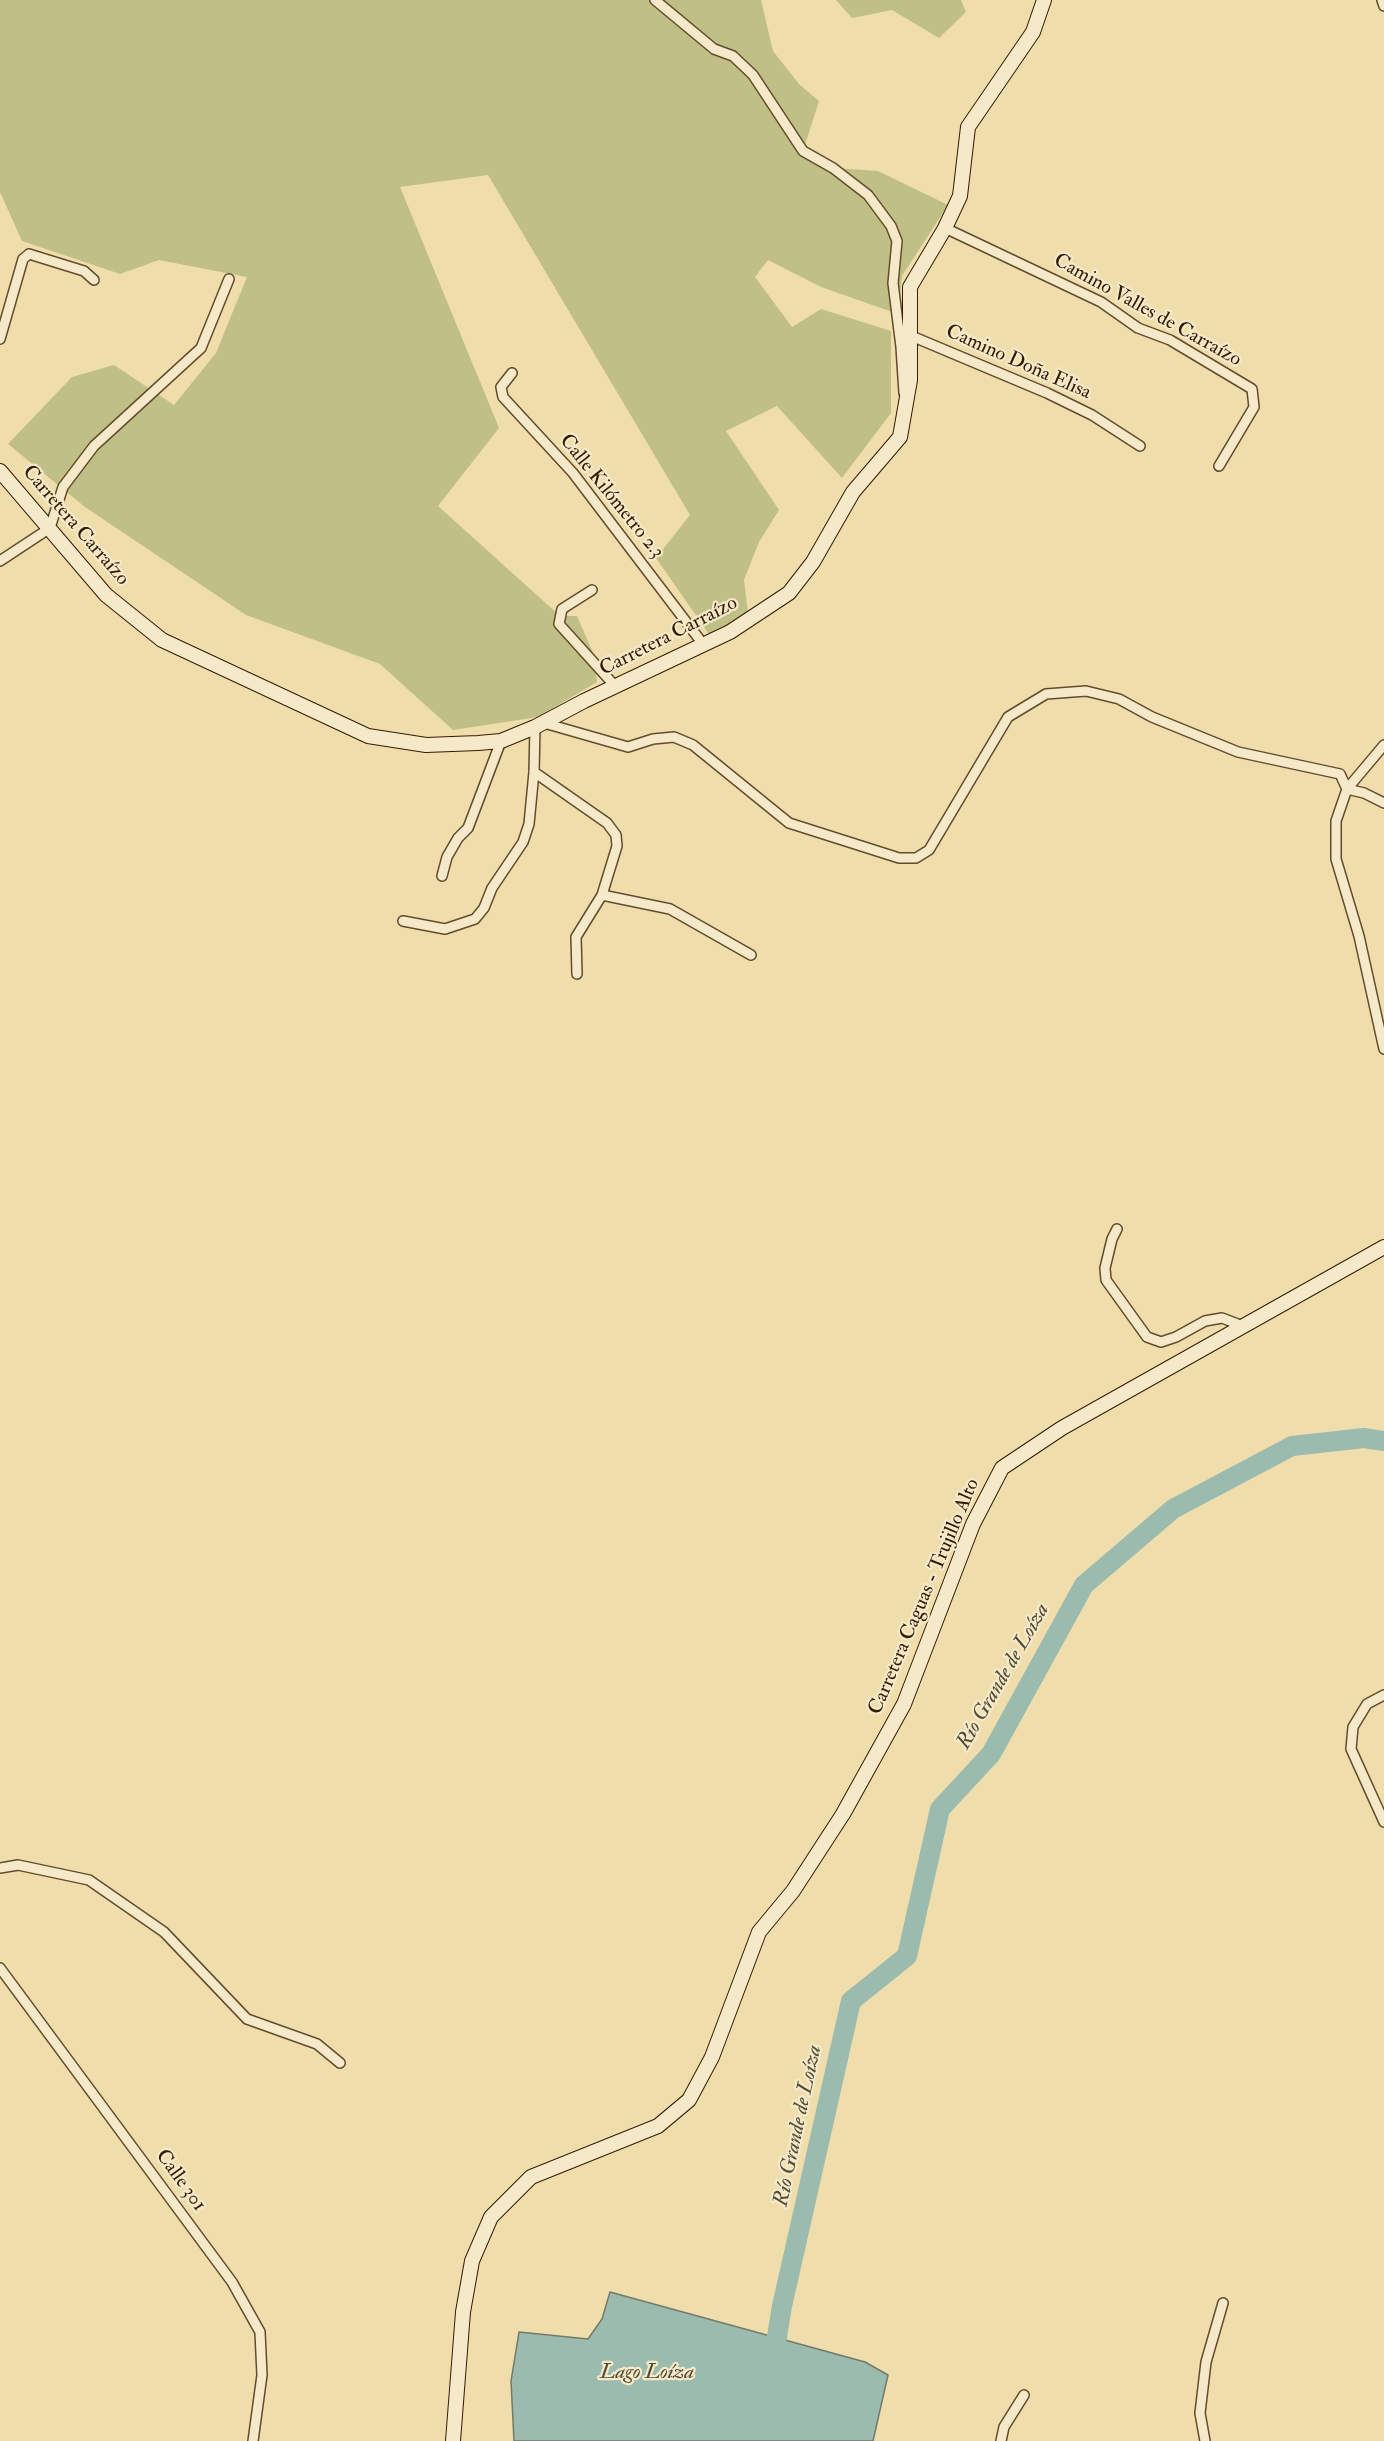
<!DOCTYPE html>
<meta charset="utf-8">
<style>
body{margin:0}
canvas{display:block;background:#f0ddac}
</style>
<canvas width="1384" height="2441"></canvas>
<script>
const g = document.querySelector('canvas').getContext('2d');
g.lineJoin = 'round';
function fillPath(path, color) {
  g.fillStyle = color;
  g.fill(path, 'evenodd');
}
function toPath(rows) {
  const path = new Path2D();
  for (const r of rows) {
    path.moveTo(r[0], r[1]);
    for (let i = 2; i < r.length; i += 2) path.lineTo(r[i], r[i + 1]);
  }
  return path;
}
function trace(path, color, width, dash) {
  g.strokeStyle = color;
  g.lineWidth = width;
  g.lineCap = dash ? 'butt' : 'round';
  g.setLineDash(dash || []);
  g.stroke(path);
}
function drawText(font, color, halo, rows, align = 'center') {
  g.font = font + ' "IM FELL Double Pica",serif';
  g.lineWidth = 4.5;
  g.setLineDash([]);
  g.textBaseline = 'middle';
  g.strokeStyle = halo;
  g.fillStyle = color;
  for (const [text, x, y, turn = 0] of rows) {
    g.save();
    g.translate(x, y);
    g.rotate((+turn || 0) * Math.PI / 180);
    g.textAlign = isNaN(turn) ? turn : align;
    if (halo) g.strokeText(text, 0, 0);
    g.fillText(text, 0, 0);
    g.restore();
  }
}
fillPath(toPath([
 [0,0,761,0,773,51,799,84,819,101,805,145,820,167,878,171,948,205,902,276,898,314,821,287,768,260,755,277,792,327,821,309,891,331,891,413,842,478,777,406,726,431,779,510,759,542,744,580,748,613,711,637,656,558,690,515,488,175,400,187,499,428,438,506,560,616,577,616,594,655,597,682,538,717,453,730,380,664,246,615,85,507,8,444,72,377,114,365,174,405,216,353,247,277,159,260,120,274,22,241,0,192],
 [836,0,961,0,966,12,939,38,892,10,852,18]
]), '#bfbf86');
const water = toPath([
 [610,2292,865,2362,888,2375,873,2441,514,2441,511,2381,519,2332,588,2339,602,2319,610,2292]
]);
fillPath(water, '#9bbbae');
trace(water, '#717b69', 1.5);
trace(toPath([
 [770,2361,777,2337,782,2306,851,2001,907,1956,940,1809,991,1754,1084,1585,1173,1509,1292,1446,1364,1438,1384,1441]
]), '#9bbbae', 20);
const street = toPath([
 [655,0,714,49,733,56,753,75,803,151,833,168,868,195,891,226,897,241,893,283,901,347,904,393],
 [1382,0,1384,6],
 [945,228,1101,302,1138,328,1170,340,1252,389,1254,407,1219,466],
 [909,335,1047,393,1092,415,1140,446],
 [0,339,23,259,29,254,84,271,94,280],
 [512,373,501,387,503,397,573,473,703,644],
 [0,561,50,528,63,487,94,446,201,348,229,279],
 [592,590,562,609,559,624,615,686],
 [544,723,628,747,653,739,674,737,693,745,789,823,899,858,916,858,929,850,1008,717,1046,694,1086,691,1119,699,1152,717,1238,752,1340,774,1347,789],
 [1384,745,1347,789,1336,821,1336,859,1359,936,1384,1049],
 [534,772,607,823,616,835,617,846,602,895,576,937,577,974],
 [1347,789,1364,793,1384,803],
 [442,876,447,857,458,838,468,828,501,741],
 [602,895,670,909,751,955],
 [403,921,445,929,475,919,484,908,492,888,523,842,529,824,534,772,535,727],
 [1117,1229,1112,1239,1105,1268,1106,1280,1147,1337,1161,1342,1176,1337,1205,1321,1222,1318,1243,1326],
 [1384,1695,1367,1704,1353,1727,1351,1749,1384,1822],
 [0,1868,18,1865,89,1880,164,1932,247,2019,317,2044,340,2063],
 [0,1968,232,2282,260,2332,262,2375,253,2441],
 [1001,2441,1004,2427,1024,2395],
 [1205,2441,1200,2413,1206,2362,1223,2303]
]);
const secondary = toPath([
 [0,471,106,595,162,640,368,736,426,745,478,743,501,741,535,727,584,701,730,632,789,593,813,562,853,492,900,437,910,380,910,287,945,228,960,196,968,127,1033,32,1044,0],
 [453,2441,463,2312,472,2261,491,2217,531,2177,658,2126,689,2100,712,2057,759,1932,793,1891,843,1814,904,1704,973,1524,1002,1468,1062,1428,1384,1247]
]);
trace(street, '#624c2c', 12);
trace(secondary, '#331c01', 16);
trace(street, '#f5e9c9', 9);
trace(secondary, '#f5e9c9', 14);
drawText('20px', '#331c01', '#f5e9c9', [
 ["Camino Valles de Carraízo",1147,311,29],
 ["Camino Doña Elisa",1018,363,24],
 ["Calle Kilómetro 2.3",611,497,51],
 ["Carretera Carraízo",75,526,49],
 ["Carretera Carraízo",669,637,-27],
 ["Carretera Caguas - Trujillo Alto",925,1597,-67],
 ["Calle 301",180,2181,54]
]);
drawText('italic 21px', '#524c35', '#f5e9c9', [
 ["Río Grande de Loíza",1004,1677,-60],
 ["Río Grande de Loíza",799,2126,-78],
 ["Lago Loíza",647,2373]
]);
</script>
